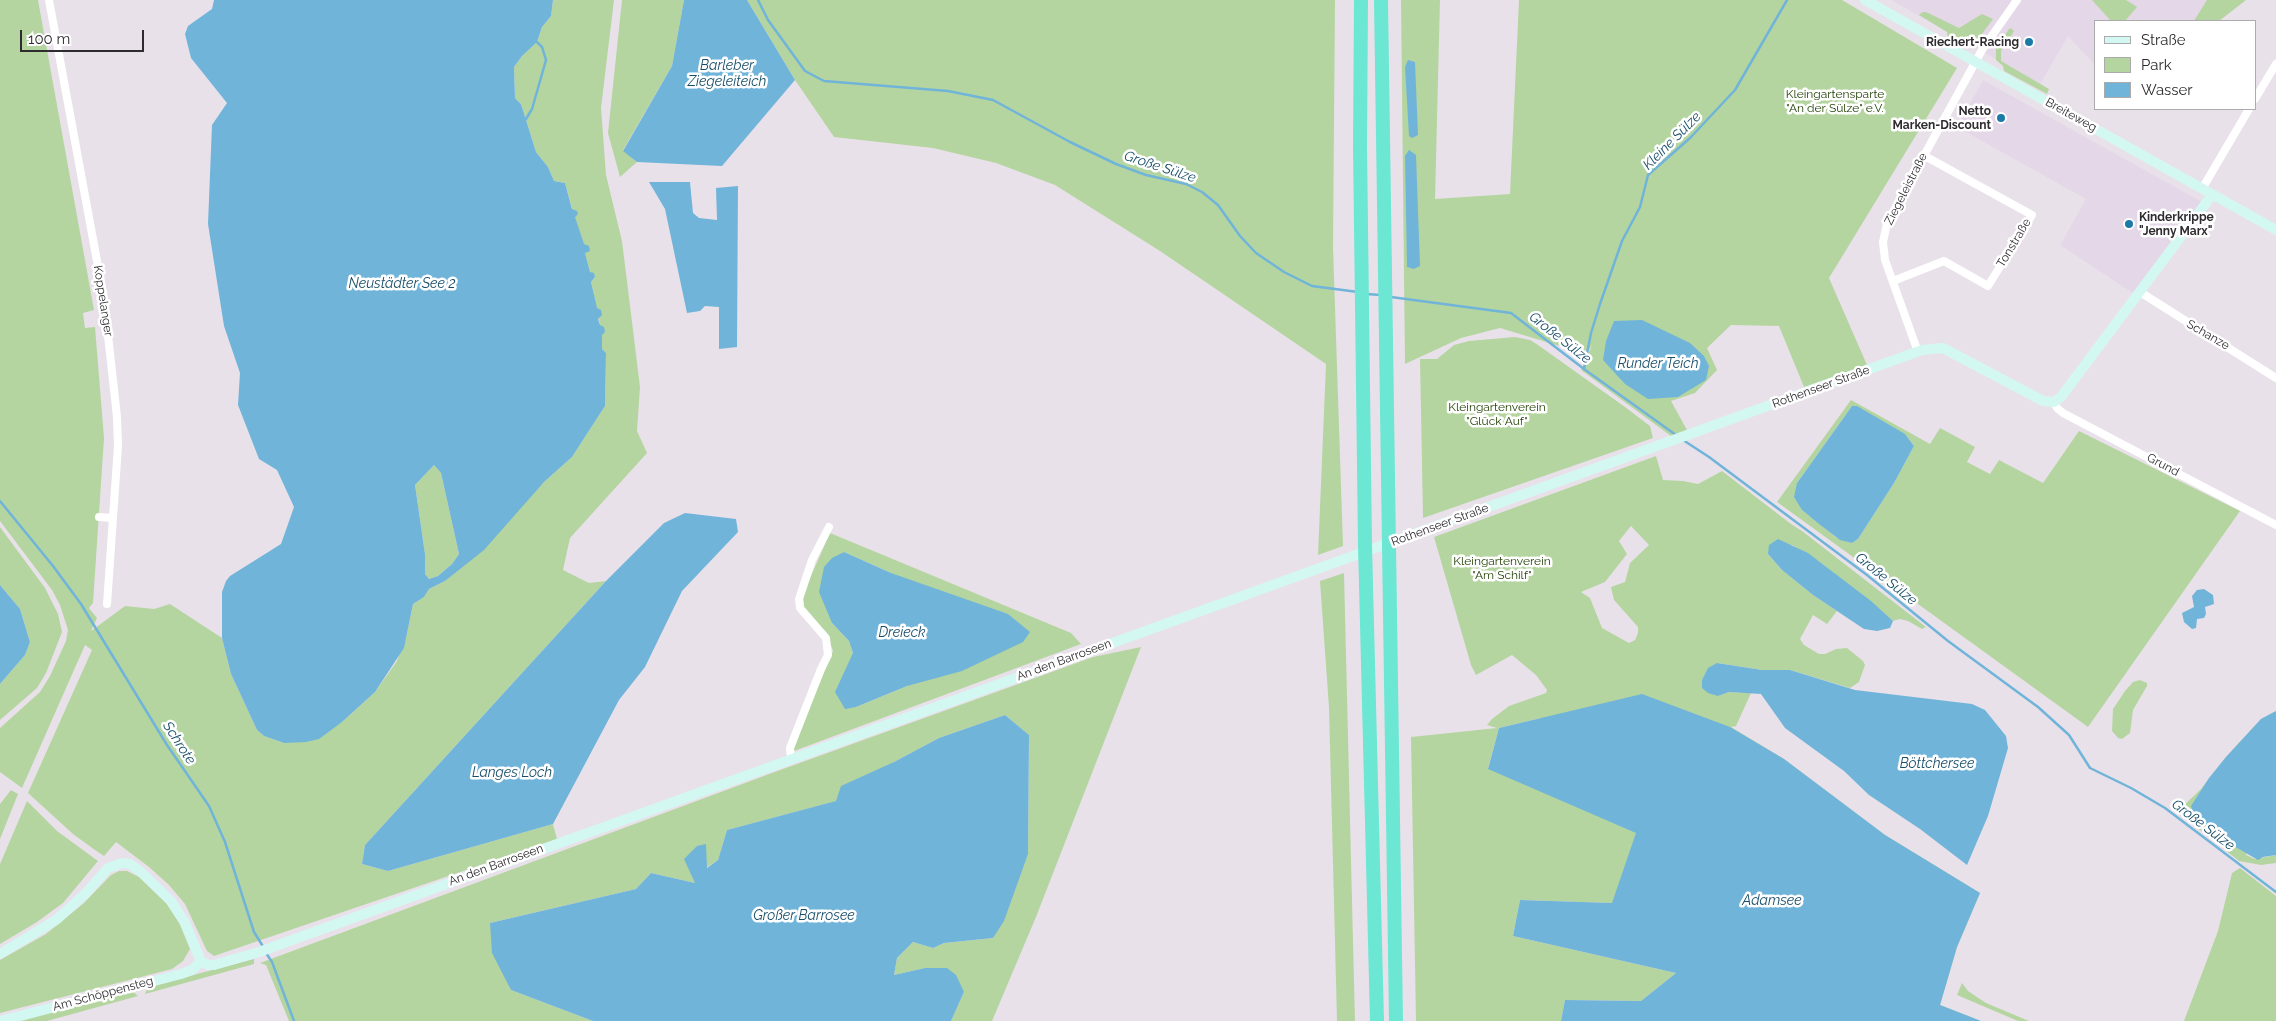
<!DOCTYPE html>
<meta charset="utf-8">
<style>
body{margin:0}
#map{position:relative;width:2276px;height:1021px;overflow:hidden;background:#e9e1ea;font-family:Raleway,sans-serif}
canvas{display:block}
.legend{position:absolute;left:2094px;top:20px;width:162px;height:90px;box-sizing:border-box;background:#fff;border:1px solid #acabac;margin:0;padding:6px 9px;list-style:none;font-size:15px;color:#2f2c30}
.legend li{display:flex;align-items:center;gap:10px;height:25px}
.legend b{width:25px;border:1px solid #acabac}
.scale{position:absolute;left:20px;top:30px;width:124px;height:22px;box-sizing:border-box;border:2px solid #2f2c30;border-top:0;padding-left:6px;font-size:15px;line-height:18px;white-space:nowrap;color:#2f2c30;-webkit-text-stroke:4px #fff;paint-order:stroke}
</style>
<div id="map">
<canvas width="2276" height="1021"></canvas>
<ul class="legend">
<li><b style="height:6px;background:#d3f8f2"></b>Straße</li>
<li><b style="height:14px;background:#b5d5a0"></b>Park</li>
<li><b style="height:14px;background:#70b4da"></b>Wasser</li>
</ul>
<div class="scale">100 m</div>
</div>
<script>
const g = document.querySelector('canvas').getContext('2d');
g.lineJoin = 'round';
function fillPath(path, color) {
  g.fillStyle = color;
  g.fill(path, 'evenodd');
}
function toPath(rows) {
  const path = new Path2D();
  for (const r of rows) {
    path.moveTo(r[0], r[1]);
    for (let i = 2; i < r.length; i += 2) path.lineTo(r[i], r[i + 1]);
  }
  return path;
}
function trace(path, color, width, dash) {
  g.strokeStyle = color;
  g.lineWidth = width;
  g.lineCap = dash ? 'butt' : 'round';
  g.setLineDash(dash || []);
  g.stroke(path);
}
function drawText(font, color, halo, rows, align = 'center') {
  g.font = font + ' Raleway,sans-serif';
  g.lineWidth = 5;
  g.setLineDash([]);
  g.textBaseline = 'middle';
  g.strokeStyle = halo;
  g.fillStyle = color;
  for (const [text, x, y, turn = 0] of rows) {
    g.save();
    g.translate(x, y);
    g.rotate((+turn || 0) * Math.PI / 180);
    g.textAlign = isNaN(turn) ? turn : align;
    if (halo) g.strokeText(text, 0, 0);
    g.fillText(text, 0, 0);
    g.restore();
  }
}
fillPath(toPath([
 [1891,0,2238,0,2241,4,2219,21,2095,21,2095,65,2068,36,2040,84],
 [1983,80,2202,202,2133,293,2060,245,2086,199,1957,127]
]), '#e4d7e7');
fillPath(toPath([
 [0,0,38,0,94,310,83,313,85,328,95,327,104,438,93,603,89,608,97,618,91,631,125,606,154,609,170,604,222,638,231,674,257,730,264,736,284,743,342,722,375,692,397,661,406,638,413,604,424,597,429,589,445,581,544,482,572,457,605,406,606,353,602,349,602,335,591,282,595,277,590,272,565,183,554,181,548,167,536,152,521,104,515,98,514,67,522,56,537,42,542,27,551,16,553,0,614,0,601,108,606,175,622,241,640,387,637,431,647,453,570,538,563,570,589,583,606,581,365,845,362,864,388,871,553,824,557,839,214,956,207,951,185,904,169,885,149,867,116,842,104,856,95,850,73,834,28,793,92,650,85,645,22,788,0,772,0,728,40,692,50,676,66,641,68,630,60,605,52,590,0,521],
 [622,0,684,0,672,66,623,150,637,162,620,177,608,133],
 [747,0,1335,0,1333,247,1343,546,1318,555,1326,364,1160,251,1055,185,996,163,933,148,834,137,795,80],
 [1401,0,1440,0,1435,199,1510,194,1519,0,1842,0,1957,68,1829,278,1867,365,1804,387,1779,326,1731,325,1707,348,1717,370,1695,393,1671,401,1687,430,1671,436,1581,370,1592,345,1586,354,1500,328,1461,338,1405,364],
 [2092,0,2126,0,2137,7,2125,21,2111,21],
 [2207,0,2246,0,2219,21,2194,21],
 [1923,12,1926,12,1959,28,1982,14,1993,19,1982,34,1974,40,1968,43,1952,41,1948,39,1947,32,1919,15],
 [2010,28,2014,31,2001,51,2001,61,2049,89,2047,94,2004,71,2003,66,1996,60,1996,47],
 [1515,337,1530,340,1538,345,1625,407,1650,426,1653,438,1423,518,1420,359,1437,359,1454,345,1469,341],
 [1851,400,1930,444,1940,428,1975,447,1967,462,1990,474,1999,460,2043,483,2079,431,2240,511,2088,727,1777,502],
 [1852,406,1908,438,1914,446,1894,483,1858,539,1852,543,1837,538,1802,510,1797,483],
 [1656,456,1663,480,1683,481,1698,484,1722,471,1791,524,1802,531,1926,627,1922,629,1908,621,1900,619,1893,621,1821,563,1792,545,1768,554,1782,570,1813,595,1837,611,1827,624,1813,615,1800,639,1804,645,1819,654,1825,654,1836,649,1847,648,1863,661,1865,665,1859,682,1850,688,1790,670,1762,670,1717,663,1718,696,1729,692,1751,693,1736,726,1731,727,1784,759,1885,835,1980,893,1957,947,1940,1005,1981,1021,1612,903,1520,900,1513,936,1676,973,1641,1001,1565,1000,1561,1021,1416,1021,1411,737,1497,728,1487,725,1492,719,1509,706,1546,693,1547,690,1536,675,1512,655,1476,675,1471,665,1434,537],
 [1631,526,1649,545,1630,563,1625,582,1611,587,1614,600,1638,627,1638,633,1635,640,1629,643,1602,628,1590,598,1581,592,1605,582,1627,554,1619,541],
 [1541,718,1488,768,1499,728],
 [434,465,441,473,459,554,452,564,438,576,429,579,425,574,425,554,415,485],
 [0,527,45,588,58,614,62,632,46,673,37,688,0,720,0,684,25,655,30,642,20,609,0,585],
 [830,533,1071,633,1081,644,794,751,793,746,833,651,827,634,804,608,803,594],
 [844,552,891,573,907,686,856,707,853,653,849,641,832,623],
 [1344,573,1353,942,1355,1021,1337,1021,1329,708,1320,581],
 [1141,647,1036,917,992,1021,951,1021,964,992,925,968,894,975,897,958,913,942,933,948,944,943,993,938,1028,854,1029,735,1005,715,939,738,894,762,837,801,727,830,718,860,706,868,695,883,651,873,636,889,490,923,511,990,593,1021,289,1021,266,965,260,963,772,773,1093,657],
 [2140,680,2147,683,2147,686,2133,710,2130,733,2122,739,2118,738,2112,731,2113,709,2125,691,2133,682],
 [2276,711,2276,754,2246,855,2255,859,2276,855,2276,863,2261,865,2239,861,2186,819,2179,810,2201,789,2226,757,2261,719],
 [11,790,18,794,0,839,0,804],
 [27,801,57,831,98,861,63,903,37,922,0,944,0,864],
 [2240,868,2276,896,2276,1021,2184,1021,2218,931,2232,873],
 [127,871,139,877,166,903,179,922,190,949,183,961,172,969,0,1013,0,960,46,934,84,903,111,875,119,871],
 [254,959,254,964,145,994,148,987],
 [1962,983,1968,991,1986,1003,2029,1021,2018,1021,1957,995],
 [132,991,138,996,47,1021,16,1021]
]), '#b5d5a0');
fillPath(toPath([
 [214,0,553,0,551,16,542,27,537,42,522,56,514,67,515,98,521,104,536,152,548,167,554,181,565,183,572,209,577,211,578,214,575,217,584,244,589,246,590,251,585,253,590,272,594,273,595,277,591,282,597,308,601,310,602,315,598,319,600,325,604,327,605,332,602,335,602,349,606,353,605,406,572,457,544,482,484,550,445,581,429,589,424,597,413,604,404,648,375,692,342,722,319,739,306,742,284,743,264,736,257,730,231,674,222,638,222,592,226,581,230,576,281,544,294,507,277,470,259,459,238,405,240,373,224,326,208,224,212,125,227,103,191,58,185,34,188,26,212,9],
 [434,465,441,473,459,554,452,564,438,576,429,579,425,574,425,554,415,485],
 [684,0,747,0,795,80,722,166,637,162,623,151,672,66],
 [1408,60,1415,62,1418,135,1412,138,1409,136,1405,67],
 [1409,150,1416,155,1420,266,1414,269,1407,267,1405,156],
 [649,182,690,182,693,213,699,218,717,220,716,188,738,186,737,347,719,349,719,307,705,306,700,311,687,313,665,209],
 [1642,320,1690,343,1704,356,1709,366,1706,380,1678,397,1648,399,1625,384,1603,360,1606,341,1614,321],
 [1852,406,1857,406,1905,434,1914,446,1894,483,1858,539,1852,543,1840,540,1819,524,1802,510,1794,497,1797,483],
 [685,513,736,519,738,532,682,591,645,667,619,700,553,824,388,871,362,864,365,845,606,581,664,523],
 [1778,539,1808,553,1871,601,1893,621,1890,628,1877,631,1864,629,1813,595,1782,570,1768,554,1769,545],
 [844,552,891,573,1008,614,1030,632,1023,642,962,671,907,686,856,707,845,709,835,692,853,653,849,641,832,623,819,592,824,567,832,558],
 [0,585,20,609,30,642,25,655,0,684],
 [2204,589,2213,595,2214,604,2205,607,2206,614,2204,618,2197,619,2196,628,2192,629,2184,622,2182,613,2194,607,2192,596,2197,590],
 [1717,663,1762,670,1790,670,1855,690,1972,704,1985,710,2006,736,2008,748,1988,816,1967,865,1920,829,1869,795,1844,771,1785,728,1761,694,1729,692,1718,696,1708,693,1702,688,1702,680,1708,668],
 [1642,694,1730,727,1784,759,1885,835,1980,893,1957,947,1940,1005,1981,1021,1561,1021,1565,1000,1641,1001,1676,973,1513,936,1520,900,1612,903,1636,833,1488,769,1499,728],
 [2276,711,2276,855,2263,857,2258,860,2227,842,2193,813,2191,806,2209,778,2226,757,2261,719],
 [1005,715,1029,735,1028,854,1004,921,993,938,944,943,933,948,913,942,897,958,894,975,925,968,947,968,956,975,964,992,951,1021,593,1021,511,990,492,953,490,923,636,889,651,873,695,883,684,859,697,846,706,844,707,868,718,860,727,830,836,801,841,786,894,762,939,738]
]), '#70b4da');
trace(toPath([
 [758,0,768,20,805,71,824,81,948,91,993,100,1070,142,1116,164,1146,175,1186,184,1202,192,1218,205,1240,236,1256,253,1284,272,1312,286,1358,292],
 [526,119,532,109,546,60,542,47,537,42],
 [1366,294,1381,295],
 [1391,297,1511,313,1584,369,1676,435],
 [1584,369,1591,333,1600,304,1622,241,1640,207,1648,175,1690,138,1735,90,1787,0],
 [1683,440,1709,457,1867,575,1948,641,2038,707,2069,735,2090,768,2131,788,2165,808,2276,892],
 [0,501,53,566,81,604,167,745,209,806,225,842,254,932,264,948],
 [266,953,272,962,294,1021]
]), '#70b4da', 2.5);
trace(toPath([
 [49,0,104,299,117,417,118,446,107,604],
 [2255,99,2276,64],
 [2202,189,2249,109],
 [1893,281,1944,261,1988,286,2032,215,1923,155],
 [2140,292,2276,378],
 [1918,352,1885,260,1883,242,1887,223,1982,50,2017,0],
 [2054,402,2057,408,2063,413,2276,525],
 [99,517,112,518],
 [791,759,790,748,821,669,828,655,826,638,800,608,799,599,812,560,829,527]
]), '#fff', 8);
trace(toPath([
 [1865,0,2276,230],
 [0,954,56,920,85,894,108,868,122,863,130,864,140,871,171,901,185,923,201,961],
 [201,961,208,965,214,965,259,952,1922,350,1943,348,2043,401,2054,402,2061,397,2212,195],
 [1,1021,181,974,192,970,201,961]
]), '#d3f8f2', 10);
trace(toPath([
 [1361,0,1360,146,1365,545,1377,1021],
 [1381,0,1396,1021]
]), '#6be7d4', 14);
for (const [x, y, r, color] of [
 [2029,42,5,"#1c7aa7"],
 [2001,118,5,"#1c7aa7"],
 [2129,224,5,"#1c7aa7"]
]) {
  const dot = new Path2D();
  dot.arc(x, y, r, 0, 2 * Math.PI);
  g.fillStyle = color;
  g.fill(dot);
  trace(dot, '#fff', 2);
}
drawText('bold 12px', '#2f2c30', '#fff', [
 ["Riechert-Racing",2019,42],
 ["Netto",1991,111],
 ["Marken-Discount",1991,125],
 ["Kinderkrippe",2139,217,"left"],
 ["\"Jenny Marx\"",2139,231,"left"]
], 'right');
drawText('12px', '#1f3e00', '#fff', [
 ["Kleingartensparte",1835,94],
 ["\"An der Sülze\" e.V.",1835,108],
 ["Kleingartenverein",1497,407],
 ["\"Glück Auf\"",1497,421],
 ["Kleingartenverein",1502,561],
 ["\"Am Schilf\"",1502,575]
]);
drawText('12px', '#2f2c30', '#fff', [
 ["Breiteweg",2071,115,29],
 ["Ziegeleistraße",1906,189,-63],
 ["Tonstraße",2014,243,-59],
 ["Koppelanger",103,301,81],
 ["Schanze",2208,335,30],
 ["Rothenseer Straße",1821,387,-20],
 ["Grund",2163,465,28],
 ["Rothenseer Straße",1440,525,-20],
 ["An den Barroseen",1064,660,-20],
 ["An den Barroseen",496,865,-20],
 ["Am Schöppensteg",103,994,-15]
]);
drawText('italic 14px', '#184e69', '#fff', [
 ["Barleber",727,66],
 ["Ziegeleiteich",727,82],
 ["Kleine Sülze",1672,141,-45],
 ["Große Sülze",1160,167,18],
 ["Neustädter See 2",402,284],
 ["Große Sülze",1560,338,38],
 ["Runder Teich",1658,364],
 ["Große Sülze",1886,579,39],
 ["Dreieck",902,633],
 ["Schrote",179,743,57],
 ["Böttchersee",1937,764],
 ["Langes Loch",512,773],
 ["Große Sülze",2203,825,37],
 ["Adamsee",1772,901],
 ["Großer Barrosee",804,916]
]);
</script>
